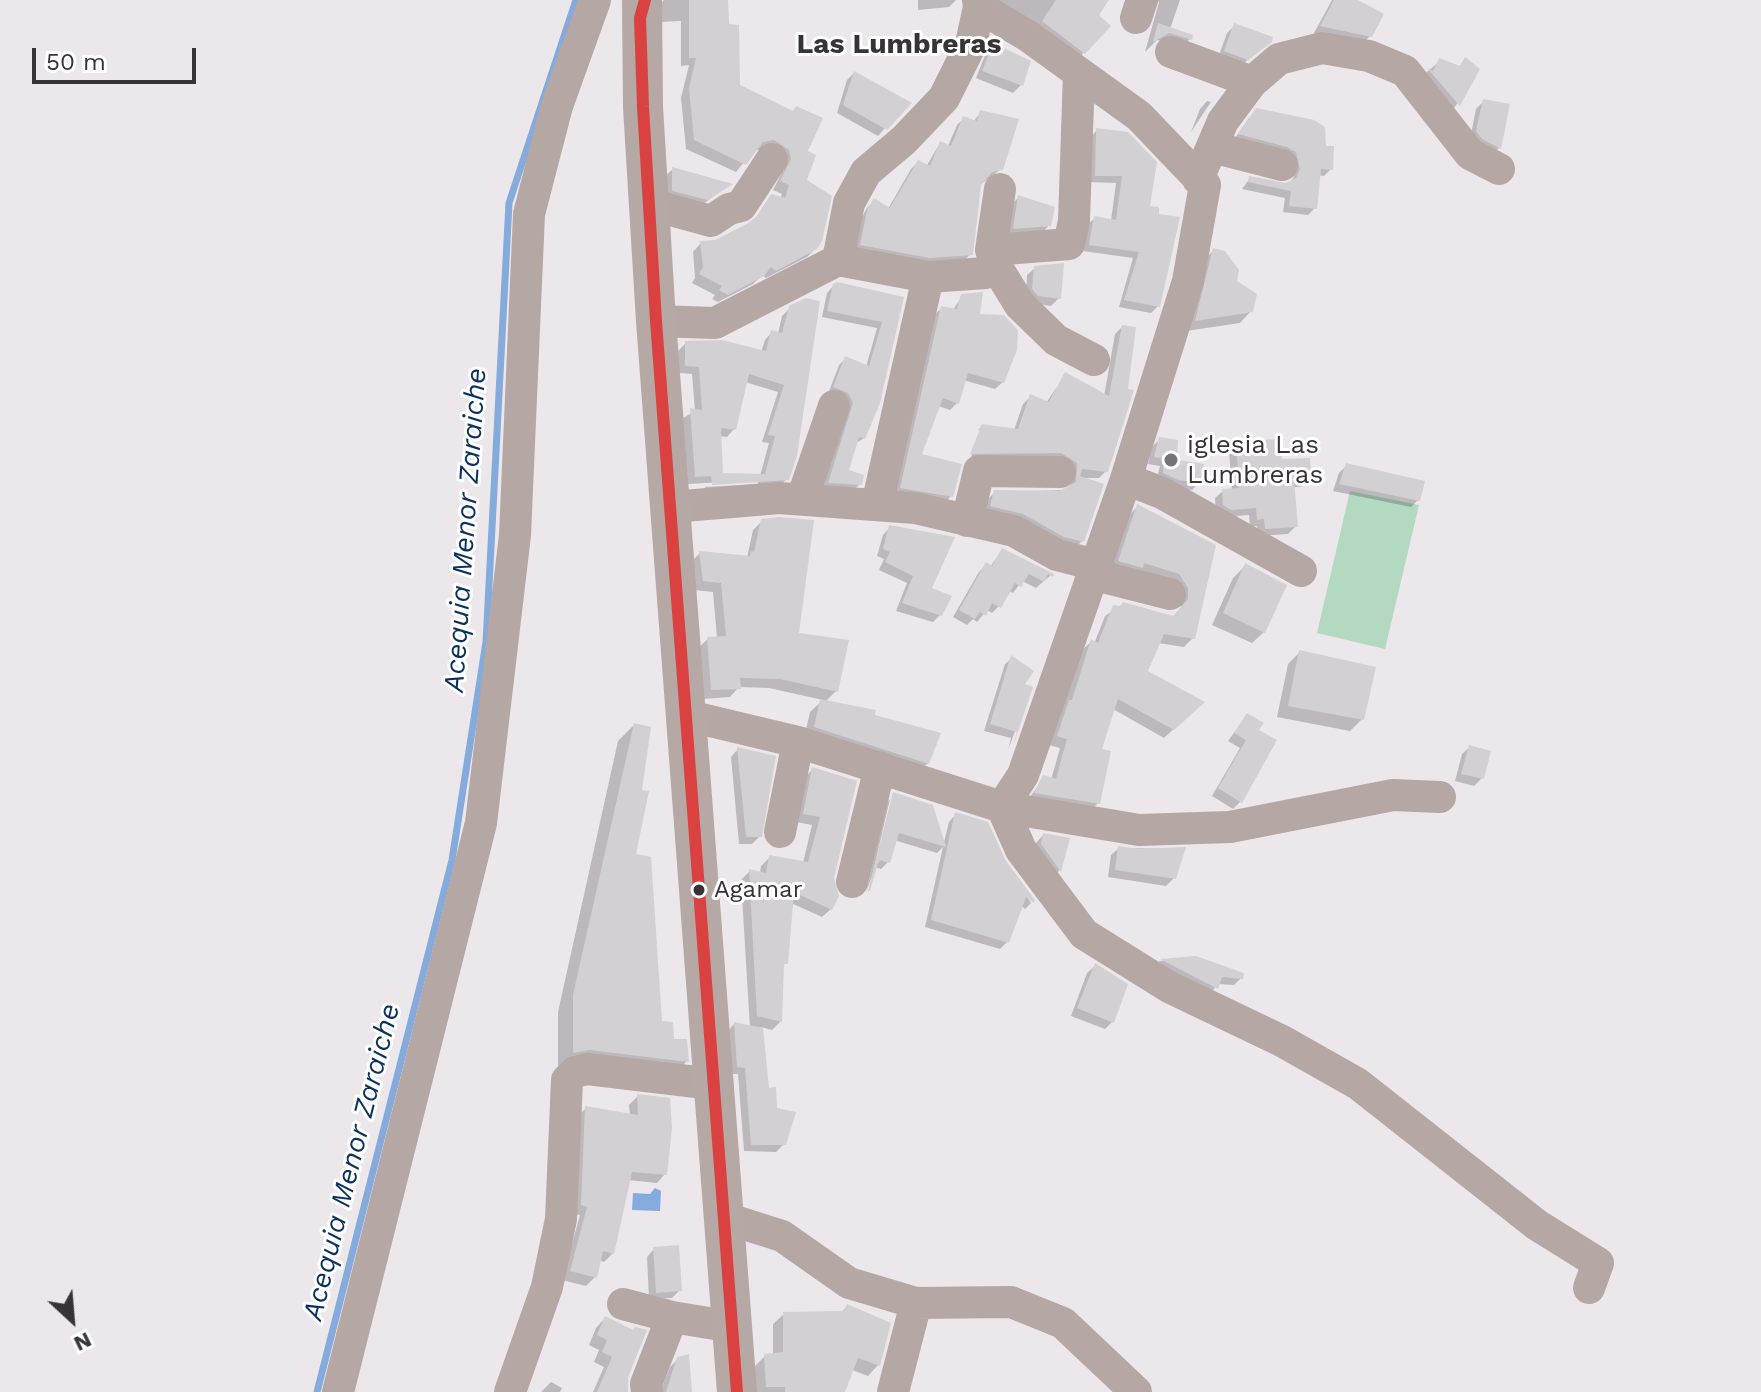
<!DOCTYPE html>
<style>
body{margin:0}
#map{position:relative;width:1761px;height:1392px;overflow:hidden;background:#ebe7eb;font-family:"Work Sans",sans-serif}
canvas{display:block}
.north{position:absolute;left:32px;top:1280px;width:80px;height:80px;-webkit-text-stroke:6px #fff;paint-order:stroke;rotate:154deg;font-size:22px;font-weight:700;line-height:32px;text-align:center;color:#363436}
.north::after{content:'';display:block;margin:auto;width:28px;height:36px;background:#363436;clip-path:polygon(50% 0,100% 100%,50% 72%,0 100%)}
.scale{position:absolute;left:32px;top:48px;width:164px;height:36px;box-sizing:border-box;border:4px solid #363436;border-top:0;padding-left:10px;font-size:24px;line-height:28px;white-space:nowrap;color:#363436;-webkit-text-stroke:6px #fff;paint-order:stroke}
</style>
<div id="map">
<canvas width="1761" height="1392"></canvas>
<div class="north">N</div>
<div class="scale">50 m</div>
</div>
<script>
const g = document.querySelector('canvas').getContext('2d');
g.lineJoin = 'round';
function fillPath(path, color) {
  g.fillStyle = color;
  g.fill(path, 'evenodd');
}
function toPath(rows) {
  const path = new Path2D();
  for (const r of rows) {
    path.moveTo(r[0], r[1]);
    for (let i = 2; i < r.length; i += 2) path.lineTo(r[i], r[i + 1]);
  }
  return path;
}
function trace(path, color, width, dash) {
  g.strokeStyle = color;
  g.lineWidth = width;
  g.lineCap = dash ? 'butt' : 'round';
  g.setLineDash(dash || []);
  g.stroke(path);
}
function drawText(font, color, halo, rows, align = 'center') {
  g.font = font + ' "Work Sans",sans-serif';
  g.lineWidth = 6;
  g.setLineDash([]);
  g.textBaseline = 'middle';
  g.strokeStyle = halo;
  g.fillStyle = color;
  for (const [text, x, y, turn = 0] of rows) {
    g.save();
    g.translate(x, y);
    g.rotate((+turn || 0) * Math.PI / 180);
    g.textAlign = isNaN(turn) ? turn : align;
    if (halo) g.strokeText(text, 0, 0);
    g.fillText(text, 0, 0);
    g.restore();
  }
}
fillPath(toPath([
 [1350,491,1419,505,1385,649,1317,633]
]), '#b4d9c1');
fillPath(toPath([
 [655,1188,661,1191,660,1211,632,1210,633,1193,650,1194]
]), '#84abdc');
fillPath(toPath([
 [664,0,726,0,738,87,805,152,804,181,816,248,807,257,766,278,762,275,753,284,718,302,712,299,715,295,692,283,695,278,693,252,701,243,715,242,752,223,772,197,780,199,782,194,773,190,784,169,773,150,754,150,736,172,686,149,681,98,689,65,681,66,681,21,659,22,659,5],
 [918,0,956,0,949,7,918,10],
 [991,0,1095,0,1097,16,1108,26,1077,60],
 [1152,0,1180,0,1170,29,1190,39,1183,46,1157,40,1145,52,1159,2],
 [1332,0,1354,0,1370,36,1362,44,1314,33],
 [1235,25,1261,49,1239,67,1218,58,1227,33],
 [993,46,1021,85,1013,93,976,78,986,53],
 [1466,60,1473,82,1451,112,1421,77,1440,61,1458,68],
 [854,73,908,103,878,136,837,113,847,80],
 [1207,101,1211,102,1191,132,1200,109],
 [1484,101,1499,148,1492,155,1470,139,1476,109],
 [981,112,1001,169,980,185,971,254,963,261,921,264,854,252,861,219,867,208,874,201,888,209,911,169,918,162,926,167,940,143,948,146,957,125,964,118,973,122],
 [1249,118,1324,148,1331,169,1324,176,1318,175,1315,208,1308,215,1283,212,1285,198,1242,189,1250,178,1287,186,1294,177,1289,159,1233,141],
 [1097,130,1148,207,1158,306,1151,313,1119,307,1133,258,1083,251,1087,225,1095,218,1111,221,1116,183,1088,182,1090,138],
 [673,169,729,185,699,207,666,198,665,176],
 [1019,197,1049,225,1043,232,1008,234,1013,203],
 [1214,250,1251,311,1240,323,1186,331,1202,262],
 [1035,268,1059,298,1051,306,1031,303,1026,297,1027,275],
 [834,285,902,299,864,438,855,444,847,472,860,484,853,491,823,489,828,394,839,365,846,358,866,367,877,328,822,317,827,293],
 [962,296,977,316,1003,382,995,389,963,380,957,403,950,410,938,406,919,456,951,496,944,504,894,495,934,315,942,308,953,310],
 [790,308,787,479,779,486,705,491,705,487,758,484,758,480,688,484,683,418,695,411,692,374,679,373,678,351,686,343,761,352,765,340,772,332,778,334,782,316],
 [745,382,778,392,762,442,769,443,760,476,721,475,719,436,727,437,734,429],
 [1122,327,1106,471,1099,478,1080,478,1082,541,1075,548,984,513,988,499,995,492,1067,490,1073,480,970,460,981,430,978,430,983,426,1014,430,1023,404,1030,397,1046,403,1066,374,1104,396,1115,334],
 [1160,439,1175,462,1200,482,1192,490,1170,487,1156,481,1160,466,1148,464,1152,447],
 [1236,443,1280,461,1309,479,1301,487,1292,487,1296,526,1288,534,1258,536,1257,526,1250,527,1249,515,1223,517,1216,513,1215,498,1223,491,1232,490,1229,450],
 [1347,465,1418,500,1411,507,1333,491,1339,473],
 [1138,506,1213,546,1193,638,1184,647,1158,643,1146,672,1194,710,1164,738,1113,709,1100,750,1098,803,1089,812,1027,801,1044,778,1051,780,1060,748,1049,745,1082,650,1091,642,1094,644,1105,616,1123,604,1173,618,1181,608,1180,597,1110,570,1129,515],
 [762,521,797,634,836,691,825,702,873,716,928,763,916,774,804,738,810,712,823,700,769,688,739,687,730,697,703,699,698,648,708,639,717,638,713,592,695,590,691,562,700,553,747,558,753,530],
 [890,527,952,538,930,589,940,615,933,622,896,611,907,583,879,570,884,559,877,556,883,535],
 [1002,550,1051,575,1036,588,1022,581,1013,593,1008,590,999,606,992,613,987,610,977,622,973,619,967,625,953,617,979,572,986,565,990,567],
 [1245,566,1264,632,1252,643,1212,625,1233,578],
 [1300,652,1362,719,1350,731,1277,717,1288,664],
 [1012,658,1022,686,1031,689,1008,750,1011,738,984,731,1005,664],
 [1247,715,1257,731,1240,802,1233,809,1212,796,1240,748,1228,741],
 [634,725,633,855,660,1023,687,1061,671,1077,558,1068,558,1012,618,741],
 [1470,747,1482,778,1474,786,1455,781,1462,754],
 [738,749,760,836,752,844,739,844,731,757],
 [813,769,831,878,831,909,822,917,791,903,786,963,782,966,780,1022,772,1030,761,1027,767,1090,784,1144,776,1152,744,1151,738,1074,730,1074,727,1032,734,1024,750,1028,741,880,749,872,760,874,761,866,770,857,803,863,812,825,796,822,805,777],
 [895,795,943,846,949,822,956,814,1002,859,1031,903,1025,909,1020,905,1007,942,1000,949,925,927,943,847,937,853,894,840,888,862,881,869,875,867,866,893,887,802,890,799,874,868,879,862],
 [1043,835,1067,839,1059,871,1053,878,1034,853,1036,843],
 [1119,848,1184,849,1174,878,1166,886,1108,877,1111,855],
 [1196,958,1241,978,1234,985,1218,984,1209,995,1155,966,1160,961],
 [1095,966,1112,1022,1105,1029,1071,1016,1087,973],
 [638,1096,665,1174,657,1183,628,1180,613,1253,604,1262,599,1260,595,1277,586,1286,562,1280,580,1215,573,1214,577,1117,586,1108,630,1115,629,1105],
 [654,1249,680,1290,672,1298,649,1299,647,1257],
 [847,1306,878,1365,868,1376,852,1370,811,1392,756,1392,754,1367,765,1356,773,1355,773,1324,784,1314,841,1313],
 [605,1318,632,1332,644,1331,625,1386,627,1392,593,1392,604,1367,594,1362,599,1350,589,1345,596,1328],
 [678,1359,690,1392,660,1392,670,1367],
 [551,1382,562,1388,560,1392,541,1392]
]), '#0003');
trace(toPath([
 [317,1392,452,860,486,642,509,203,576,0]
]), '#84abdc', 7);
fillPath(toPath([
 [689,0,728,0,729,24,739,25,740,85,793,111,796,106,823,118,808,151,816,155,807,180,832,196,822,241,817,249,776,271,771,267,764,276,728,295,719,290,722,286,699,274,703,267,700,241,715,240,747,224,757,216,771,194,785,198,789,185,780,181,791,159,789,150,774,140,763,142,746,165,694,140,689,88,696,58,689,58],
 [1056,0,1109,0,1099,15,1111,26,1085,54,1042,21],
 [1334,0,1358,0,1384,14,1372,37,1320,26],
 [1158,23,1193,35,1192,40,1169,33,1153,42],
 [1234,23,1273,37,1272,42,1248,60,1224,51],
 [993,43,1031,61,1023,86,982,71],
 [1465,57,1480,69,1460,106,1427,68,1433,71,1439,58,1460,66],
 [854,71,912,103,887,130,843,105],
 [1483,99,1510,104,1501,149,1482,139,1476,131],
 [1256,108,1314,120,1325,127,1326,146,1334,146,1333,170,1321,169,1317,209,1289,206,1291,191,1248,182,1249,176,1286,183,1296,178,1300,169,1296,152,1287,147,1238,134],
 [980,110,1019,119,1003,170,992,172,981,185,973,255,929,258,860,245,867,210,874,198,890,208,918,160,930,166,940,141,951,146,963,116,977,121],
 [1096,128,1128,132,1157,162,1150,206,1159,207,1159,214,1180,217,1160,307,1124,300,1139,252,1089,245,1094,216,1116,220,1122,176,1095,176],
 [672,167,733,184,708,200,672,191],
 [1018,195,1055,207,1051,226,1013,229],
 [1213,248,1225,251,1239,270,1237,281,1257,294,1253,312,1195,321],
 [1064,263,1061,299,1038,296,1032,289,1034,266],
 [837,282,904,297,880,403,865,439,859,437,849,470,864,475,862,485,828,483,853,403,848,393,833,387,845,356,869,366,882,322,827,311,833,284],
 [983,292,980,314,1004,315,1018,330,1017,350,1004,383,968,373,959,404,943,398,922,454,962,464,953,497,900,488,941,306,957,309,961,294],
 [806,298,820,301,797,456,789,480,712,485,711,476,695,477,690,408,702,410,699,367,685,366,685,341,722,340,766,351,771,330,782,333,789,306],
 [749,374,784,385,768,435,775,436,765,474,723,473,721,428,736,430],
 [1122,325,1136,327,1128,389,1134,390,1108,472,1082,469,1080,476,1104,484,1084,542,1064,537,1023,514,990,506,994,490,1060,491,1076,482,1077,463,1061,453,970,454,982,424,1018,429,1030,394,1049,402,1065,372,1109,396],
 [1159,437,1178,440,1177,460,1204,464,1202,483,1178,480,1163,473,1164,459,1169,459,1154,457],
 [1281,439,1282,459,1310,458,1311,480,1294,480,1298,527,1265,529,1264,519,1257,520,1256,508,1231,510,1223,505,1222,489,1239,488,1236,441],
 [1346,463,1425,481,1420,501,1339,484],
 [1137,504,1216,545,1195,639,1164,634,1148,671,1205,702,1174,730,1118,699,1102,749,1111,751,1100,804,1034,793,1043,775,1056,779,1067,739,1057,736,1069,700,1072,700,1091,639,1098,643,1113,605,1121,606,1123,602,1173,616,1188,599,1188,588,1179,574,1144,563,1143,568,1118,561],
 [779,517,814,520,799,633,849,640,838,692,780,679,740,678,741,689,711,690,707,637,726,636,721,583,703,581,699,551,750,556,751,551,754,552,761,519],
 [889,525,955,537,932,588,952,596,942,616,902,603,913,576,885,562,890,552,883,549],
 [1002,548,1054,574,1053,577,1048,574,1044,582,1029,574,1021,587,1015,583,1001,608,992,603,986,616,980,612,975,619,959,610,986,562,992,566],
 [1245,563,1287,585,1265,633,1223,613],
 [1299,650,1376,667,1364,720,1288,706],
 [1011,655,1034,671,1025,684,1033,687,1012,749,1017,732,990,724],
 [820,699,876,710,875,715,941,733,929,764,814,727],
 [1247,713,1264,723,1259,730,1277,740,1242,803,1218,788,1246,740,1234,733],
 [634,723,651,727,642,790,649,791,636,854,651,857,662,1021,673,1022,674,1039,687,1039,689,1062,589,1050,573,1053,573,995],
 [1469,745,1491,751,1484,779,1461,774],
 [737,747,776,756,762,837,746,837],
 [812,767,857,781,834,878,839,896,832,910,794,892,788,964,784,964,782,1022,757,1016,749,869,766,873,769,855,808,862,820,817,803,814],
 [893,792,933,805,946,847,899,833,890,863,879,860,870,891,868,891],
 [955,812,988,822,1006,861,1035,900,1034,903,1026,897,1009,943,931,920],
 [1043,833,1070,838,1061,872,1041,844],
 [1118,846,1139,849,1186,847,1176,879,1115,870],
 [1196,956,1244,973,1243,979,1222,977,1218,989,1160,959],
 [1095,963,1128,984,1114,1023,1077,1008],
 [734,1022,763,1028,769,1088,776,1087,777,1108,796,1112,786,1145,751,1145,745,1068,737,1067],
 [637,1094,670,1098,672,1128,667,1175,632,1172,614,1254,603,1251,597,1278,570,1271,587,1207,581,1205,585,1106,638,1115],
 [679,1245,682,1291,656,1293,653,1247],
 [847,1304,891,1323,880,1366,858,1358,845,1392,785,1392,785,1387,766,1387,764,1354,783,1352,783,1312,844,1311],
 [605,1316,633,1330,635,1327,647,1330,628,1377,628,1392,597,1392,612,1357,602,1352,607,1340,597,1335],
 [689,1354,692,1392,666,1392,677,1357]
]), '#d2d0d2');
trace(toPath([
 [978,0,979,7,1028,36,1139,116,1205,185,1188,281,1126,479,1023,775,1002,807,1139,830,1230,827,1393,795,1440,797],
 [1136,18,1142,0],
 [1171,52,1252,82],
 [1212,147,1282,165],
 [1198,179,1223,121,1252,82,1279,59,1322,48,1369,56,1405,71,1470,154,1499,169],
 [649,204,711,221,729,209,741,206,772,159],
 [991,250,1000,189],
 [838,260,928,277,986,273,996,266,1020,305,1056,340,1094,360],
 [996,266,991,250,1069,244,1074,221,1079,73],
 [656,321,715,323,838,260,849,203,866,172,904,140,944,98,971,44,979,7],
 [1126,479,1162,493,1301,571],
 [802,499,834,406],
 [877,505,928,277],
 [672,507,779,498,915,508,1014,531,1057,555,1096,565,1107,578,1170,594],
 [967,521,979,471,1060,472],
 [689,716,798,742,1002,807,1021,850,1084,934,1169,987,1282,1041,1358,1084,1537,1225,1598,1263,1589,1288],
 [780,832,798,742],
 [852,882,880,767],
 [725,1218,782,1236,849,1283,916,1303,893,1392],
 [916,1303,1011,1302,1063,1323,1136,1392],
 [623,1304,672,1317,733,1327],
 [338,1392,481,823,515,535,529,214,557,106,595,0],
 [510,1392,547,1287,561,1219,567,1080,575,1072,587,1069,713,1084],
 [647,1392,646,1384,672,1317]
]), '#b4a7a4', 32);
trace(toPath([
 [642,0,643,107,656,321,737,1392]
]), '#b5a8a5', 40);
trace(toPath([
 [645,0,640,18,643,107,656,321,737,1392]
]), '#da4241', 12);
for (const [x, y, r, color] of [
 [1171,460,8,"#757375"],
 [699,890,7,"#363436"]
]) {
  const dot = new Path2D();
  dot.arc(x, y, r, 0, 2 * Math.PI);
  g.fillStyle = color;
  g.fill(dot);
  trace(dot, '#fff', 3);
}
drawText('24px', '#363436', '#fff', [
 ["Agamar",714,890]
], 'left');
drawText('26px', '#363436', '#fff', [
 ["iglesia Las",1187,445],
 ["Lumbreras",1187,475]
], 'left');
drawText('bold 28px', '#363436', '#fff', [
 ["Las Lumbreras",899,45]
]);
drawText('italic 28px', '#0a325f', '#fff', [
 ["Acequia Menor Zaraiche",466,530,-86],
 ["Acequia Menor Zaraiche",352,1162,-76]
]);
</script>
